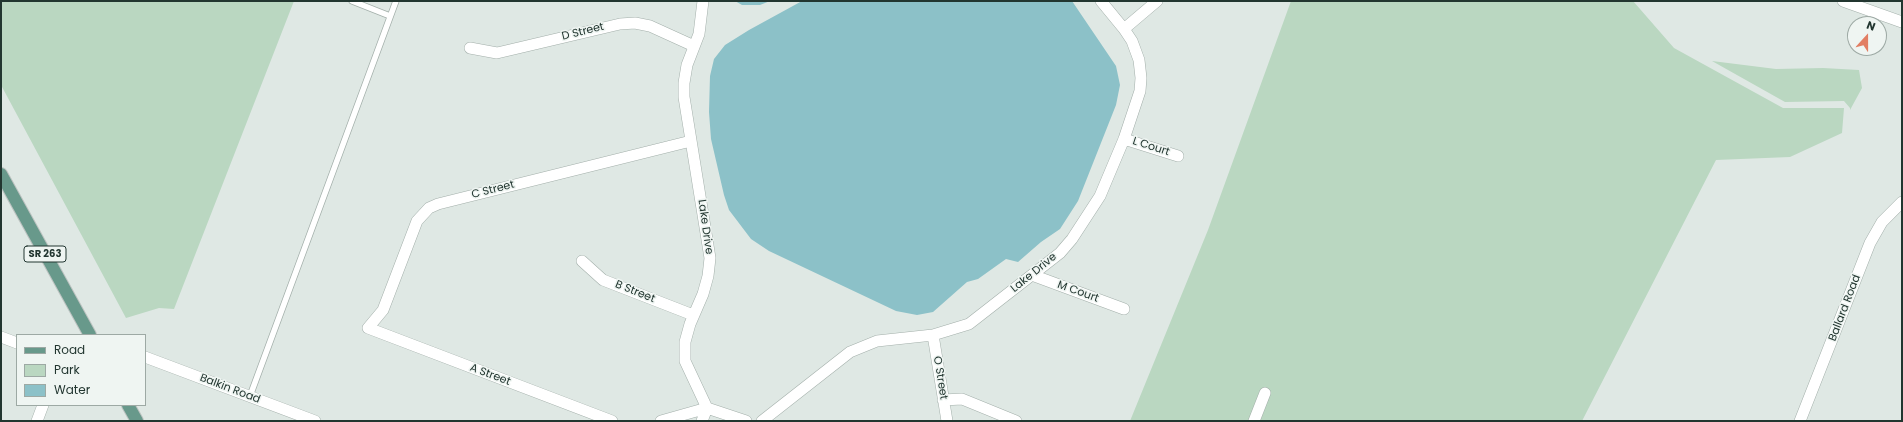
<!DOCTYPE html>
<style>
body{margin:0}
#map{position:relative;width:1903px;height:422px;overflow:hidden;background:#dfe8e4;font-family:Poppins,sans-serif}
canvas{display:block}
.frame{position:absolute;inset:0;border:2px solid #223630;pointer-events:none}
.legend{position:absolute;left:16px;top:334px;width:130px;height:72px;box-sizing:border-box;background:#eff5f2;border:1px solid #9da9a4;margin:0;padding:5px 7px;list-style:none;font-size:12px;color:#223630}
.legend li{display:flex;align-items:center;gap:8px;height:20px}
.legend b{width:20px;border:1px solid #9da9a4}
.north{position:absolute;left:1847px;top:16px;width:40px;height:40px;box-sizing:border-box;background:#eff5f2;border:1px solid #9da9a4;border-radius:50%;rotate:21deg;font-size:11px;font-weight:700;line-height:16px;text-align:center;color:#223630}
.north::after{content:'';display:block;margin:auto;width:14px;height:18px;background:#e27e63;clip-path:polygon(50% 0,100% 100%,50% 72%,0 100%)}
</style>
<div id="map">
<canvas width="1903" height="422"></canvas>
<div class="frame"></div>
<ul class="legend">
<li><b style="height:5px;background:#68998b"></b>Road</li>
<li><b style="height:11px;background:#bad7c1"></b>Park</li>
<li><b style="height:11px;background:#8cc1c8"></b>Water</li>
</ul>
<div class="north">N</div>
</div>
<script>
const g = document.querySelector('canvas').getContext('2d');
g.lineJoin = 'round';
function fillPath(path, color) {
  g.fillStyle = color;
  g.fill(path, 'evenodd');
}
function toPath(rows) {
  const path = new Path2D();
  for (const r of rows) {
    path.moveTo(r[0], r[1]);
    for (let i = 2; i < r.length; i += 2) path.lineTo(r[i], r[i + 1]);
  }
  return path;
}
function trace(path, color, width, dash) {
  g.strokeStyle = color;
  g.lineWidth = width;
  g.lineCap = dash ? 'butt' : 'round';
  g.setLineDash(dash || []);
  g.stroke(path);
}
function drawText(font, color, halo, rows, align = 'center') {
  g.font = font + ' Poppins,sans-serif';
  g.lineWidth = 3;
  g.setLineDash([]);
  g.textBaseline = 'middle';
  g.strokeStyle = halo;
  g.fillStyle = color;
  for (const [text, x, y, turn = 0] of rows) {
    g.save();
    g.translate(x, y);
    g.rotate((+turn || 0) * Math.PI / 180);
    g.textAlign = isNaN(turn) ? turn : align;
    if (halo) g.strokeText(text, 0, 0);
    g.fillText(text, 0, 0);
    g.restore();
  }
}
fillPath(toPath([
 [1,1,294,1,174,309,159,308,126,318,1,85],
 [1291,1,1633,1,1674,48,1783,108,1844,108,1842,133,1790,157,1716,160,1582,421,1130,421,1208,230],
 [1712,61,1776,69,1823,68,1859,70,1862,88,1850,110,1850,108,1844,101,1785,102]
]), '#bad7c1');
fillPath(toPath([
 [735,1,770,1,760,5,742,5],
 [802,1,1072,1,1116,66,1120,85,1116,105,1078,201,1060,229,1041,242,1018,262,1006,259,978,279,967,282,933,312,917,315,896,311,769,251,751,239,729,210,724,195,711,139,709,112,710,76,714,59,725,45,749,30]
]), '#8cc1c8');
const service = toPath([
 [352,1,390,16],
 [250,396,396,1]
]);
const minor = toPath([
 [703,1,699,34,687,65,684,83,684,97,710,258,708,276,703,294,690,324,685,342,685,361,707,408,746,421],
 [1843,1,1902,22],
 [1124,29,1157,1],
 [470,48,497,53,620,24,635,23,650,26,694,46],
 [1124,139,1178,156],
 [582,261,603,280,693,315],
 [1032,275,1124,309],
 [933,335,947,421],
 [1,337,17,343],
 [145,357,315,421],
 [943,400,962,399,1016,421],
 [37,421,43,405],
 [612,421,368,328,383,310,417,221,429,208,438,204,691,141],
 [661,421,707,408],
 [702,421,707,408],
 [762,421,850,352,877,341,933,335,969,324,1060,253,1072,239,1100,196,1124,139,1140,91,1141,78,1139,60,1132,41,1124,29,1101,1],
 [1254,421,1265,393],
 [1800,421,1870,243,1882,222,1902,202]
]);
const primary = toPath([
 [1,174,90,335],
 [128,405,137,421]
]);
trace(service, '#a3afaa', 7);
trace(minor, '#a3afaa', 12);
trace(primary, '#bdc3c1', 14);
trace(service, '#fff', 5.5);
trace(minor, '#fff', 11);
trace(primary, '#68998b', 12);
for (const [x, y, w] of [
 [45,254,42]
]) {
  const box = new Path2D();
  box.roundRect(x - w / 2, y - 8, w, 16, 3);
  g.fillStyle = '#eff5f2';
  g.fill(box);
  trace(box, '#223630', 1);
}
drawText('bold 10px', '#223630', null, [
 ["SR 263",45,254]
]);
drawText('11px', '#223630', '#eff5f2', [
 ["D Street",583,32,-14],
 ["L Court",1151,147,18],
 ["C Street",493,190,-14],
 ["Lake Drive",705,227,82],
 ["Lake Drive",1034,273,-39],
 ["B Street",635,292,22],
 ["M Court",1078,292,20],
 ["Ballard Road",1845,308,-69],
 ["A Street",490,375,21],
 ["O Street",940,378,81],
 ["Balkin Road",230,389,21]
]);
</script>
